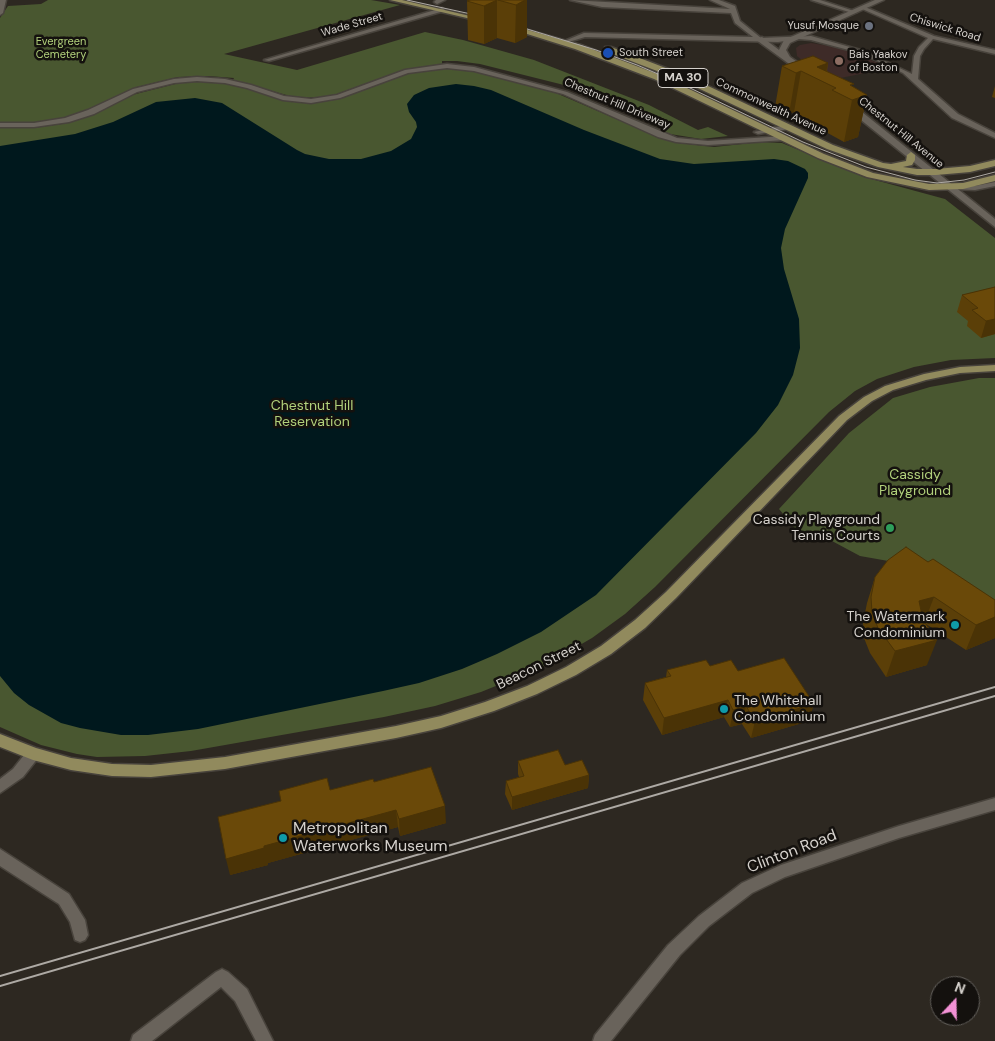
<!DOCTYPE html>
<style>
body{margin:0}
#map{position:relative;width:995px;height:1041px;overflow:hidden;background:#2d2821;font-family:"DM Sans",sans-serif}
canvas{display:block}
.north{position:absolute;left:930px;top:976px;width:50px;height:50px;box-sizing:border-box;background:#14110e;border:1px solid #615e5a;border-radius:50%;rotate:21deg;font-size:14px;font-weight:700;line-height:20px;text-align:center;color:#d5d1cc}
.north::after{content:'';display:block;margin:auto;width:18px;height:22px;background:#f391d5;clip-path:polygon(50% 0,100% 100%,50% 72%,0 100%)}
</style>
<div id="map">
<canvas width="995" height="1041"></canvas>
<div class="north">N</div>
</div>
<script>
const g = document.querySelector('canvas').getContext('2d');
g.lineJoin = 'round';
function fillPath(path, color) {
  g.fillStyle = color;
  g.fill(path, 'evenodd');
}
function toPath(rows) {
  const path = new Path2D();
  for (const r of rows) {
    path.moveTo(r[0], r[1]);
    for (let i = 2; i < r.length; i += 2) path.lineTo(r[i], r[i + 1]);
  }
  return path;
}
function trace(path, color, width, dash) {
  g.strokeStyle = color;
  g.lineWidth = width;
  g.lineCap = dash ? 'butt' : 'round';
  g.setLineDash(dash || []);
  g.stroke(path);
}
function drawText(font, color, halo, rows, align = 'center') {
  g.font = font + ' "DM Sans",sans-serif';
  g.lineWidth = 5;
  g.setLineDash([]);
  g.textBaseline = 'middle';
  g.strokeStyle = halo;
  g.fillStyle = color;
  for (const [text, x, y, turn = 0] of rows) {
    g.save();
    g.translate(x, y);
    g.rotate((+turn || 0) * Math.PI / 180);
    g.textAlign = isNaN(turn) ? turn : align;
    if (halo) g.strokeText(text, 0, 0);
    g.fillText(text, 0, 0);
    g.restore();
  }
}
fillPath(toPath([
 [811,43,842,48,890,68,826,81,797,56,796,48,800,45]
]), '#3e2b28');
fillPath(toPath([
 [48,0,371,0,400,5,224,54,297,70,425,32,463,40,534,60,649,105,698,130,708,127,728,136,701,139,670,134,660,131,664,127,568,86,480,64,457,61,442,61,442,64,403,70,337,94,323,97,297,98,233,80,234,78,208,76,178,77,137,87,78,114,61,119,40,122,0,122,0,18,8,6,41,4],
 [445,68,470,70,556,93,658,137,678,143,714,147,761,142,782,143,864,177,945,199,995,238,995,358,951,360,914,367,877,379,855,391,829,412,655,587,625,614,592,638,540,668,481,692,435,706,384,717,191,751,145,756,97,757,77,754,41,745,0,727,0,127,32,128,61,124,86,117,132,95,183,82,220,82,255,90,282,100,305,102,335,99,410,72],
 [979,378,995,378,995,613,894,562,860,556,832,541,798,532,779,509,849,433,893,398,930,387]
]), '#495730');
fillPath(toPath([
 [456,84,474,86,491,90,584,130,660,159,694,164,774,159,788,161,805,169,808,173,808,178,785,229,781,248,784,269,799,319,800,348,793,375,778,405,756,433,596,595,541,632,497,654,462,669,419,683,383,691,198,729,148,735,121,735,80,728,61,723,29,705,14,693,0,676,0,146,75,134,113,122,156,102,195,98,222,103,297,150,305,154,329,159,361,159,391,151,411,139,417,127,416,122,409,112,407,104,414,95,429,88]
]), '#00181d');
const minor = toPath([
 [570,0,730,9,710,0,719,0,735,6,740,21,761,38,811,36,864,51,912,74,914,56,919,47,928,38,860,8,865,7,934,36,995,50,995,54,933,39,924,49,920,56,918,79,958,114,995,133,995,138,952,118,903,73,860,53,811,40,799,39,778,42,585,37,562,44,562,42,584,33,753,37,735,23,731,13,602,7,570,0],
 [811,0,820,0,857,12,852,13,811,0],
 [442,8,445,10,444,11,269,61,264,60,442,8],
 [447,64,474,67,567,92,677,138,708,141,785,136,789,138,785,140,708,145,676,142,658,137,563,94,474,71,447,68,408,73,340,98,311,103,283,100,247,88,225,83,197,81,174,83,137,92,94,114,69,122,34,127,0,127,0,123,34,123,65,118,88,110,133,89,174,79,197,77,225,79,251,85,284,96,311,99,337,95,405,70,447,64],
 [786,125,790,127,789,129,758,134,754,132,786,125],
 [995,182,995,186,975,190,951,189,947,187,951,185,975,186,995,182],
 [33,748,38,750,40,754,38,758,23,777,0,793,0,779,13,769,28,750,33,748],
 [995,798,995,810,899,838,785,877,752,893,709,926,680,955,611,1041,593,1041,595,1035,668,945,699,916,742,883,781,865,899,826,995,798],
 [0,849,69,894,85,920,88,935,85,940,80,942,75,940,70,922,59,904,0,866,0,849],
 [222,969,228,972,247,989,273,1041,256,1041,235,1001,221,987,152,1041,131,1041,133,1035,216,972,222,969]
]);
const tertiary = toPath([
 [445,0,437,4,434,2,436,0,445,0]
]);
const secondary = toPath([
 [0,0,6,0,3,13,0,15,0,0],
 [875,0,884,0,790,43,786,50,790,57,809,70,809,74,803,74,755,39,762,37,779,50,784,40,875,0],
 [846,104,852,104,995,219,995,227,846,108,846,104]
]);
const primary = toPath([
 [390,0,402,0,487,20,484,22,390,0],
 [510,25,581,45,660,75,824,154,873,173,929,184,963,183,995,175,995,181,963,189,929,190,867,177,818,158,654,79,575,49,508,28,507,27,510,25],
 [605,47,611,47,689,77,833,145,883,163,891,164,906,161,907,155,911,152,915,155,915,160,912,165,903,167,917,169,936,169,970,166,995,160,995,166,970,172,936,175,917,175,878,167,827,149,683,81,605,51,605,47],
 [995,365,995,371,960,373,926,380,893,390,872,401,847,420,676,598,645,628,611,654,576,675,537,694,494,711,441,728,396,738,225,769,151,777,112,776,71,770,33,760,0,747,0,734,36,748,71,758,112,764,151,765,225,757,396,726,441,716,485,702,527,686,566,667,601,646,635,620,666,592,839,416,864,397,885,386,924,374,960,367,995,365]
]);
trace(minor, '#48433c', 3);
trace(tertiary, '#48433c', 3);
trace(secondary, '#48433c', 3);
trace(primary, '#48433c', 3);
fillPath(minor, '#69635b');
fillPath(tertiary, '#69635b');
fillPath(secondary, '#69635b');
fillPath(primary, '#918a5d');
trace(toPath([
 [407,0,480,16],
 [514,25,596,50,637,65,688,87,803,142,866,167,915,180,937,183,964,180,995,172]
]), '#ada9a4', 1);
trace(toPath([
 [0,976,995,687],
 [0,986,995,696]
]), '#ada9a4', 2);
fillPath(toPath([
 [470,0,527,0,527,37,515,43,497,38,484,44,468,40,467,1],
 [828,63,827,71,867,95,858,137,844,142,824,131,824,128,794,112,789,114,775,107,782,66],
 [995,86,995,98,992,97],
 [995,287,995,334,981,338,967,326,968,321,957,312,962,295],
 [888,560,995,638,966,650,926,624,927,665,886,677,870,653,864,638,863,623,867,603,875,577],
 [710,666,738,671,809,721,751,738,742,724,730,727,724,717,662,735,643,700,645,683,666,677,667,670],
 [518,761,565,765,589,775,588,788,512,810,505,794,506,781,519,777,518,774],
 [374,782,446,823,400,836,398,827,268,863,268,865,230,875,281,801]
]), '#5b3f08');
fillPath(toPath([
 [497,0,497,38,484,44,484,6],
 [525,0,527,0,527,37,515,43,516,5],
 [828,63,824,83,817,67],
 [801,71,794,112,789,114,796,73],
 [867,95,858,137,844,142,852,100],
 [995,319,995,334,981,338,986,321],
 [934,597,924,623,919,601],
 [995,617,995,638,966,650,976,625],
 [937,640,927,665,886,677,895,651],
 [728,700,724,717,662,735,664,718],
 [814,704,809,721,751,738,755,721],
 [746,706,742,724,730,727,733,710],
 [589,775,588,788,512,810,512,797],
 [445,806,446,823,400,836,399,819],
 [396,810,398,827,268,863,268,865,230,875,226,859,264,846]
]), '#4a3306');
const building = toPath([
 [470,0,497,0,484,6,467,1,470,0],
 [498,0,525,0,516,5,498,0],
 [813,56,828,63,817,67,854,84,850,85,867,95,852,100,832,90,836,88,801,71,796,73,782,66,813,56],
 [995,287,995,319,986,321,972,310,978,308,962,295,995,287],
 [906,547,928,562,933,559,995,600,995,617,976,625,934,597,919,601,923,620,937,640,895,651,878,628,872,612,871,597,875,577,888,560,906,547],
 [784,658,814,704,755,721,746,706,733,710,728,700,664,718,645,683,671,676,667,670,706,660,710,666,731,660,738,671,784,658],
 [558,750,565,765,582,760,589,775,512,797,506,781,524,776,518,761,558,750],
 [431,767,445,806,399,819,396,810,264,846,264,848,226,859,218,817,281,801,279,791,327,778,330,790,373,779,374,782,431,767]
]);
fillPath(building, '#6a4909');
trace(building, '#4a3306', 1);
for (const [x, y, r, color] of [
 [869,26,5,"#6b7280"],
 [608,53,6,"#1a4fb4"],
 [839,61,5,"#8d6e63"],
 [890,528,5,"#2e9e5b"],
 [955,625,5,"#0f9aa8"],
 [724,709,5,"#0f9aa8"],
 [283,838,5,"#0f9aa8"]
]) {
  const dot = new Path2D();
  dot.arc(x, y, r, 0, 2 * Math.PI);
  g.fillStyle = color;
  g.fill(dot);
  trace(dot, '#14110e', 2);
}
drawText('11px', '#d5d1cc', '#14110e', [
 ["Wade Street",352,25,-16],
 ["Chiswick Road",945,28,17],
 ["Chestnut Hill Driveway",617,104,23],
 ["Commonwealth Avenue",771,107,25],
 ["Chestnut Hill Avenue",901,133,39]
]);
drawText('11px', '#d5d1cc', '#14110e', [
 ["Yusuf Mosque",859,26,"right"],
 ["South Street",619,53],
 ["Bais Yaakov",849,55],
 ["of Boston",849,68]
], 'left');
drawText('11px', '#b1d07b', '#14110e', [
 ["Evergreen",61,42],
 ["Cemetery",61,55]
]);
for (const [x, y, w] of [
 [683,78,50]
]) {
  const box = new Path2D();
  box.roundRect(x - w / 2, y - 9.5, w, 19, 4);
  g.fillStyle = '#14110e';
  g.fill(box);
  trace(box, '#d5d1cc', 1);
}
drawText('bold 12px', '#d5d1cc', null, [
 ["MA 30",683,78]
]);
drawText('14px', '#b1d07b', '#14110e', [
 ["Chestnut Hill",312,406],
 ["Reservation",312,422],
 ["Cassidy",915,475],
 ["Playground",915,491]
]);
drawText('14px', '#d5d1cc', '#14110e', [
 ["Cassidy Playground",880,520],
 ["Tennis Courts",880,536],
 ["The Watermark",945,617],
 ["Condominium",945,633],
 ["The Whitehall",734,701,"left"],
 ["Condominium",734,717,"left"]
], 'right');
drawText('14px', '#d5d1cc', '#14110e', [
 ["Beacon Street",539,666,-26]
]);
drawText('16px', '#d5d1cc', '#14110e', [
 ["Metropolitan",293,829],
 ["Waterworks Museum",293,847]
], 'left');
drawText('16px', '#d5d1cc', '#14110e', [
 ["Clinton Road",792,852,-21]
]);
</script>
